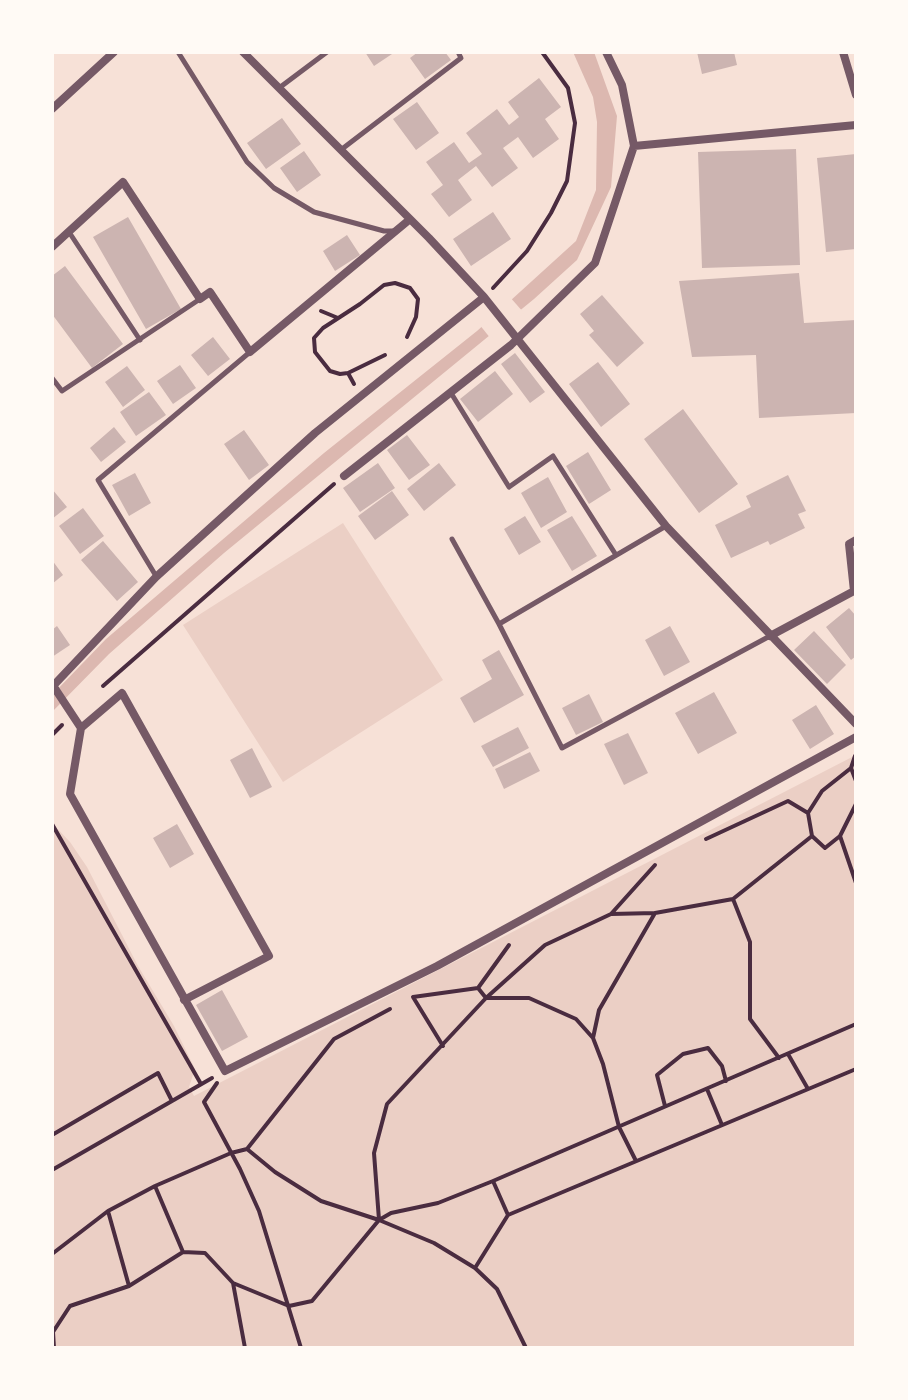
<!DOCTYPE html>
<style>
body{margin:0}
#map{position:relative;width:908px;height:1400px;overflow:hidden;background:#f7e1d7;font-family:"Noto Sans",sans-serif}
canvas{display:block}
.frame{position:absolute;inset:0;border:54px solid #fffaf5;pointer-events:none}
</style>
<div id="map">
<canvas width="908" height="1400"></canvas>
<div class="frame"></div>
</div>
<script>
const g = document.querySelector('canvas').getContext('2d');
g.lineJoin = 'round';
function fillPath(path, color) {
  g.fillStyle = color;
  g.fill(path, 'evenodd');
}
function toPath(rows) {
  const path = new Path2D();
  for (const r of rows) {
    path.moveTo(r[0], r[1]);
    for (let i = 2; i < r.length; i += 2) path.lineTo(r[i], r[i + 1]);
  }
  return path;
}
function trace(path, color, width, dash) {
  g.strokeStyle = color;
  g.lineWidth = width;
  g.lineCap = dash ? 'butt' : 'round';
  g.setLineDash(dash || []);
  g.stroke(path);
}
fillPath(toPath([
 [343,523,443,680,283,782,183,625],
 [856,755,856,1348,52,1348,52,823,70,842,87,867,138,966,174,1026,195,1069,189,1087,194,1096]
]), '#ebcfc5');
fillPath(toPath([
 [573,52,594,52,617,116,611,187,577,260,534,299,224,553,109,654,52,712,52,695,106,639,324,453,477,331,576,241,596,190,597,122,593,97]
]), '#dcb8b0');
fillPath(toPath([
 [509,296,524,313,491,339,479,324]
]), '#f7e1d7');
fillPath(toPath([
 [365,52,395,52,374,66],
 [418,52,445,52,451,60,425,79,410,58],
 [697,52,734,52,737,65,702,74],
 [539,78,561,107,545,119,559,139,533,158,518,137,503,148,518,168,492,187,476,166,458,180,472,200,449,217,431,194,443,185,426,162,454,142,469,163,482,154,466,133,497,109,509,125,519,117,508,102],
 [417,102,439,133,416,150,393,119],
 [282,118,301,144,266,169,247,143],
 [796,149,800,265,702,268,698,152],
 [304,151,321,175,297,192,280,168],
 [856,154,856,249,826,252,817,158],
 [493,212,511,239,471,266,453,239],
 [128,217,181,309,146,329,93,237],
 [347,235,360,255,335,271,323,251],
 [65,266,123,344,92,368,52,314,52,276],
 [799,273,804,323,856,320,856,413,759,418,756,355,692,357,679,281],
 [602,295,644,343,617,367,589,335,594,331,580,314],
 [213,337,230,359,208,376,191,355],
 [515,353,545,392,530,403,501,364],
 [598,362,630,404,601,427,569,384],
 [180,365,196,388,173,404,157,381],
 [127,366,145,390,123,407,105,382],
 [495,371,513,394,478,422,460,399],
 [149,392,166,415,136,436,120,412],
 [683,409,738,484,699,513,644,439],
 [114,427,126,442,101,462,90,448],
 [244,430,269,465,249,480,224,444],
 [407,435,430,465,409,480,387,450],
 [588,452,611,490,589,504,566,466],
 [378,463,395,488,360,512,343,488],
 [439,463,456,485,424,511,407,489],
 [135,473,151,503,129,516,112,485],
 [788,475,806,511,798,514,805,528,770,545,768,541,731,558,715,525,751,507,746,496],
 [548,477,567,512,541,528,521,493],
 [52,489,67,507,52,519],
 [392,491,409,515,375,540,358,516],
 [83,508,104,536,80,554,59,526],
 [525,516,541,542,519,555,504,529],
 [572,516,597,556,572,571,547,530],
 [103,541,138,582,117,601,81,560],
 [52,560,63,575,52,584],
 [849,608,856,616,856,656,851,660,826,627],
 [57,626,70,645,52,657,52,630],
 [670,626,690,662,664,676,645,640],
 [814,631,846,665,827,684,794,650],
 [499,650,524,695,474,723,460,698,492,679,482,660],
 [714,692,737,733,698,754,675,713],
 [589,694,603,722,576,735,562,708],
 [816,705,834,734,810,749,792,720],
 [518,727,529,748,493,767,481,746],
 [628,733,648,773,624,785,604,744],
 [252,748,272,787,250,798,230,760],
 [530,752,540,771,504,789,495,769],
 [177,824,194,854,170,868,153,838],
 [222,990,248,1037,222,1051,196,1005]
]), '#ccb4b1');
trace(toPath([
 [493,288,527,251,551,213,567,181,575,123,568,88,542,52],
 [321,311,338,318],
 [348,373,385,355],
 [354,384,348,373,340,374,330,371,315,352,314,338,323,328,360,304,384,285,395,283,410,288,418,299,416,317,407,337],
 [103,686,334,484],
 [52,735,62,725],
 [855,756,851,768,856,781],
 [856,804,840,836,856,883],
 [52,824,201,1084],
 [840,836,825,848,812,836,808,813,822,791,851,768],
 [706,839,788,801,808,813],
 [733,899,750,942,750,1019,779,1058],
 [611,914,655,865],
 [478,988,509,945],
 [593,1038,599,1010,655,913,733,899,812,836],
 [443,1046,413,997,478,988,486,998,545,945,611,914,655,913],
 [788,1054,808,1089],
 [217,1083,204,1102,240,1169,259,1211,301,1348],
 [707,1089,722,1125],
 [665,1106,657,1075,683,1054,708,1048,722,1066,726,1081],
 [52,1135,158,1073,172,1101],
 [247,1149,334,1039,390,1009],
 [52,1170,212,1078],
 [493,1181,508,1215],
 [155,1186,183,1252],
 [108,1211,129,1286],
 [379,1220,374,1153,387,1104,486,998,529,998,576,1019,593,1038,603,1064,619,1127,636,1161],
 [52,1254,108,1211,155,1186,231,1153,247,1149,275,1172,321,1201,379,1220,434,1243,475,1268,497,1289,526,1348],
 [475,1268,508,1215,856,1069],
 [233,1283,245,1348],
 [54,1348,53,1332,70,1306,129,1286,183,1252,205,1253,233,1283,289,1306,312,1301,379,1220,391,1213,438,1203,493,1181,856,1024]
]), '#4a2c40', 4);
trace(toPath([
 [178,52,247,162,274,188,314,212,384,231,395,231],
 [279,88,327,52],
 [342,149,461,58,458,52],
 [69,232,140,340],
 [52,378,62,391,200,299],
 [451,393,509,487,553,456,616,555],
 [666,526,499,624,562,748,770,636],
 [452,539,499,624],
 [156,576,98,480,250,352]
]), '#755966', 5);
trace(toPath([
 [243,52,429,238,484,297,666,526,856,724],
 [843,52,856,95],
 [52,109,114,52],
 [634,146,856,125],
 [52,247,123,182,200,299,210,292,250,352,409,220],
 [344,476,511,345,595,263,634,146,622,85,606,52],
 [770,636,854,591,849,544,856,540],
 [52,684,81,728,70,794,225,1071,437,966,856,737],
 [53,686,156,577,315,433,484,297],
 [81,728,122,693,269,956,184,1000]
]), '#755966', 8);
</script>
